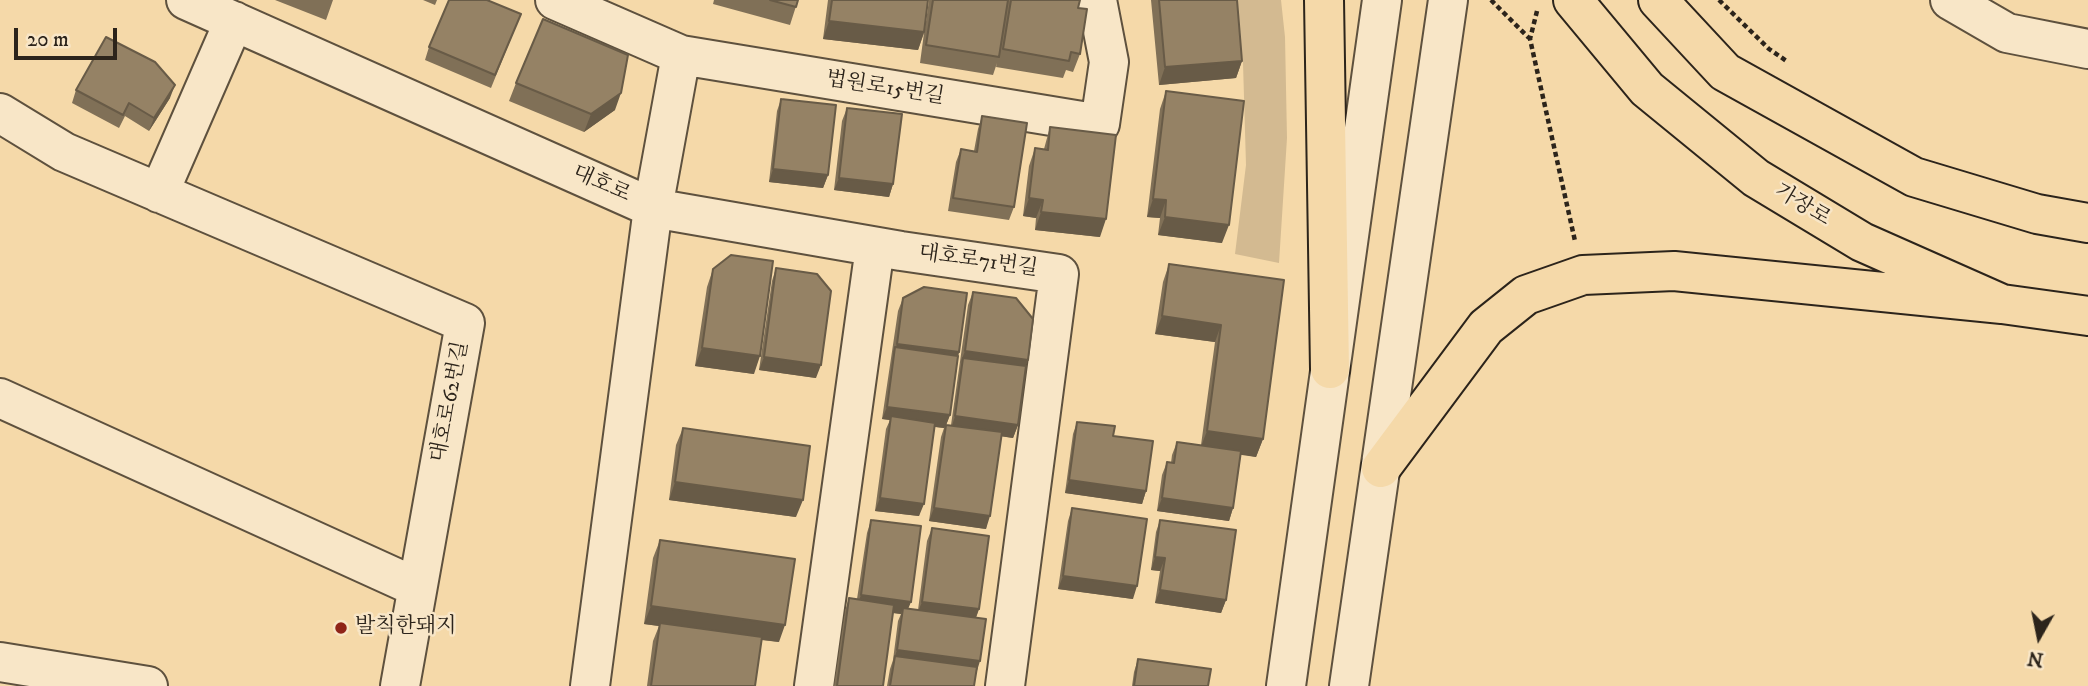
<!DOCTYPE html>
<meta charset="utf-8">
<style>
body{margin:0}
#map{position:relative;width:2088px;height:686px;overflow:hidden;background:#f5d9a9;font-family:"IM FELL DW Pica",serif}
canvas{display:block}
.north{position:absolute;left:2004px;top:602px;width:70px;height:70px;-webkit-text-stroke:5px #f8e6c7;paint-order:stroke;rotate:189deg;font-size:19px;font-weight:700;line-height:28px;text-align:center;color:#2c241b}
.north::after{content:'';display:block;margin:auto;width:24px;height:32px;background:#2c241b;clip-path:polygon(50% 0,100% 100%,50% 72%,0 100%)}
.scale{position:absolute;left:14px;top:28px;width:103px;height:32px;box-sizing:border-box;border:4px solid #2c241b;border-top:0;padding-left:9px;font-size:21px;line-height:24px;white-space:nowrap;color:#2c241b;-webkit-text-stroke:5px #f8e6c7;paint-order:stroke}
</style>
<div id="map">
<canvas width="2088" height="686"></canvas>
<div class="north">N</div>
<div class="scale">20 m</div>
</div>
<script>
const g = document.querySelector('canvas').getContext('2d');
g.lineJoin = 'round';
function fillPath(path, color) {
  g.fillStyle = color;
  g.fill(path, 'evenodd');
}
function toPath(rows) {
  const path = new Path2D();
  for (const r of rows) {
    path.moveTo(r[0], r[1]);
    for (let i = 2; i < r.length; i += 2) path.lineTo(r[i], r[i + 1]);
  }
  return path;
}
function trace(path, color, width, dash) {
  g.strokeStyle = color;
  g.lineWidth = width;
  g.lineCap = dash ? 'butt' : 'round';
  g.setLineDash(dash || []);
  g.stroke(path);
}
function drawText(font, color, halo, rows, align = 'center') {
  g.font = font + ' "IM FELL DW Pica","Noto Serif KR",serif';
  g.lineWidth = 5;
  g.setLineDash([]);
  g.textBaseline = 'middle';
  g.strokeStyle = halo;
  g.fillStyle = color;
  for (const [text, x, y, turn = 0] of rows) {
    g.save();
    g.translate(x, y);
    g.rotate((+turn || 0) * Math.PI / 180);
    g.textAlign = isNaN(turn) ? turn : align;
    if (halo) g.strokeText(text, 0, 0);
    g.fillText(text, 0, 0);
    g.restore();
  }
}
fillPath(toPath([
 [1234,0,1281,0,1285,37,1287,138,1279,263,1235,254,1246,165,1243,63]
]), '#d3ba91');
const minor = toPath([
 [186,0,653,208,590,686],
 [555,0,681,55,1100,124,1109,62,1097,0],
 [1950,0,2007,33,2088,49],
 [681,55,653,208,901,251,1059,274,1005,686],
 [0,113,64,152,465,323,400,686],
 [159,193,234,21],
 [0,398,416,587],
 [0,662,148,686],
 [814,686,875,247],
 [1286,686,1382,0],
 [1349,686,1448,0]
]);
const major = toPath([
 [1324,0,1330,369],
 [1573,0,1647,89,1756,178,1862,242,2002,304,2088,316],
 [1658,0,1725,72,1914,177,2037,214,2088,223],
 [1381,468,1486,327,1526,295,1583,275,1674,271,2002,304]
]);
trace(minor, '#5e513e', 42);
trace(major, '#2c241b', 42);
trace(toPath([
 [1491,0,1529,38],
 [1719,0,1769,49,1788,62],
 [1537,11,1530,39,1575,241]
]), '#2c241b', 4.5, [5, 3.5]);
trace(minor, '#f8e6c7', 38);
trace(major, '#f5d9a9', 38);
fillPath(toPath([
 [275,0,333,0,326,20],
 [423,0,437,0,435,5],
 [714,0,798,0,790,25,713,4],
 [828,0,928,0,925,29,929,0,1080,0,1078,8,1080,54,1073,72,1066,70,1063,78,996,67,997,63,993,75,920,63,924,33,918,50,823,39],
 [1151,0,1237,0,1242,61,1236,78,1159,85],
 [521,14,491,88,425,60,429,47],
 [516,83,615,110,584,132,509,101],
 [76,90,170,98,149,131,125,116,119,128,72,103],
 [1166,91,1222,243,1158,235,1160,218,1147,217,1160,109],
 [781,99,828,175,823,188,769,182,777,111],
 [847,108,893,184,889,197,834,190,842,121],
 [982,116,1014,207,1009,220,948,211,956,162,961,149,974,151,978,129],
 [1050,127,1100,237,1035,230,1036,218,1023,216,1029,166,1035,148,1044,149],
 [1169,264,1284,280,1263,439,1256,457,1241,454,1233,508,1229,521,1157,511,1162,475,1167,462,1171,463,1172,455,1177,442,1201,445,1215,342,1155,334,1163,282],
 [776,268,816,378,759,370,772,281],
 [713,269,754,374,695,366,707,287],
 [973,292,1026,366,1018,425,1013,438,1001,436,986,529,929,521,941,437,944,428,935,427,919,516,875,511,886,429,890,420,882,419,898,311,903,298,959,352,950,415,946,425,951,425,968,305],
 [1077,422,1113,436,1146,491,1142,504,1065,493,1073,434],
 [683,428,796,517,669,500,676,445],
 [1072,508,1133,599,1058,589,1068,521],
 [871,520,908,609,918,610,927,541,932,528,979,609,976,618,976,672,974,686,887,686,890,669,893,660,898,621,901,614,893,613,883,686,834,686,845,611,849,598,857,599,867,533],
 [1160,520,1226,600,1221,613,1155,603,1160,571,1151,570,1156,532],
 [660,540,779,642,761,640,755,686,647,686,653,641,659,626,644,624,653,558],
 [1138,659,1208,686,1132,686,1134,672]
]), '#807057');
fillPath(toPath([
 [829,21,924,32,918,50,823,39],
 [1242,61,1236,78,1159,85,1165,67],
 [175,85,170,98,149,131,154,118],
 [621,93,615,110,584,132,591,114],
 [773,169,828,175,823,188,769,182],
 [839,178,893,184,889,197,834,190],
 [1029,198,1043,200,1036,218,1023,216],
 [1153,199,1166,200,1160,218,1147,217],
 [1041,212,1106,219,1100,237,1035,230],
 [1165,217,1229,225,1222,243,1158,235],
 [1162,316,1221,325,1215,342,1155,334],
 [897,344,959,352,955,365,895,347,892,356],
 [702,348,760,356,754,374,695,366],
 [965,351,1028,360,1023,373,963,358,960,364],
 [764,357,821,365,816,378,759,370],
 [887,407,950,415,945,428,946,425,944,428,890,421,891,416,890,420,882,419],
 [955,416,1018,425,1013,438,951,429],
 [1207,431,1263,439,1256,457,1200,449],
 [1069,480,1146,491,1142,504,1065,493],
 [675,482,803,500,796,517,669,500],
 [880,498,924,504,919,516,875,511],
 [1162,498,1233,508,1229,521,1157,511],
 [934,508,990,516,986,529,929,521],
 [1155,557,1165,558,1160,571,1151,570],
 [1063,576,1137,586,1133,599,1058,589],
 [1160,590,1226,600,1221,613,1155,603],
 [861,595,911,602,906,614,903,608,901,614,856,608],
 [922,602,979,609,974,622,917,614],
 [651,606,785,625,779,642,644,624],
 [897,650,980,661,976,674,894,659]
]), '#685b47');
const building = toPath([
 [449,0,487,0,521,14,495,75,429,47,449,0],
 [770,0,798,0,796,7,770,0],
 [832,0,928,0,924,32,829,21,832,0],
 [933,0,1008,0,999,57,926,45,933,0],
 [1011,0,1080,0,1078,8,1087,9,1080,54,1071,52,1069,61,1003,49,1011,0],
 [1159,0,1237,0,1242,61,1165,67,1159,0],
 [543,19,628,55,621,93,591,114,516,83,543,19],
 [106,37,155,62,175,85,154,118,129,103,123,115,76,90,106,37],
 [1166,91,1244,101,1229,225,1165,217,1166,200,1153,199,1166,91],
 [781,99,836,105,828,175,773,169,781,99],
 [847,108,902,114,893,184,839,178,847,108],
 [982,116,1027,123,1014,207,953,198,961,149,977,152,982,116],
 [1050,127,1116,135,1106,219,1041,212,1043,200,1029,198,1035,148,1048,150,1050,127],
 [731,255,773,261,760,356,702,348,713,269,731,255],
 [1169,264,1284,280,1263,439,1207,431,1221,325,1162,316,1169,264],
 [776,268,817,274,831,291,821,365,764,357,776,268],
 [924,287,967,293,959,352,897,344,903,298,924,287],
 [973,292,1016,298,1033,319,1028,360,965,351,973,292],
 [895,347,958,356,950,415,887,407,895,347],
 [963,358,1026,366,1018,425,955,416,963,358],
 [891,416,935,423,924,504,880,498,891,416],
 [1077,422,1115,426,1113,436,1153,441,1146,491,1069,480,1077,422],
 [946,425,1002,432,990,516,934,508,946,425],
 [683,428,810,446,803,500,675,482,683,428],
 [1177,442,1241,451,1233,508,1162,498,1167,462,1174,463,1177,442],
 [1072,508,1147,519,1137,586,1063,576,1072,508],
 [871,520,921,526,911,602,861,595,871,520],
 [1160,520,1236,530,1226,600,1160,590,1165,558,1155,557,1160,520],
 [932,528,989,536,979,609,922,602,932,528],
 [660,540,795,559,785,625,651,606,660,540],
 [849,598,894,605,883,686,837,686,849,598],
 [903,608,986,619,980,661,897,650,903,608],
 [660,623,762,637,755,686,651,686,660,623],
 [895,656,977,667,974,686,890,686,895,656],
 [1138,659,1211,669,1208,686,1134,686,1138,659]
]);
fillPath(building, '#958265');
trace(building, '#685b47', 2);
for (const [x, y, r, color] of [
 [341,628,7,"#8f2418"]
]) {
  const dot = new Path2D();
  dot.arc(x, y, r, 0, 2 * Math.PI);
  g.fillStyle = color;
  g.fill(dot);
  trace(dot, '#f8e6c7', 2.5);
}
drawText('21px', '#2c241b', '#f8e6c7', [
 ["법원로15번길",885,89,9],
 ["대호로",601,185,24],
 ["가장로",1802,206,31],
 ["대호로71번길",978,262,8],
 ["대호로62번길",451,402,-79]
]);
drawText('21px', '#2c241b', '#f8e6c7', [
 ["발칙한돼지",355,628]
], 'left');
</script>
